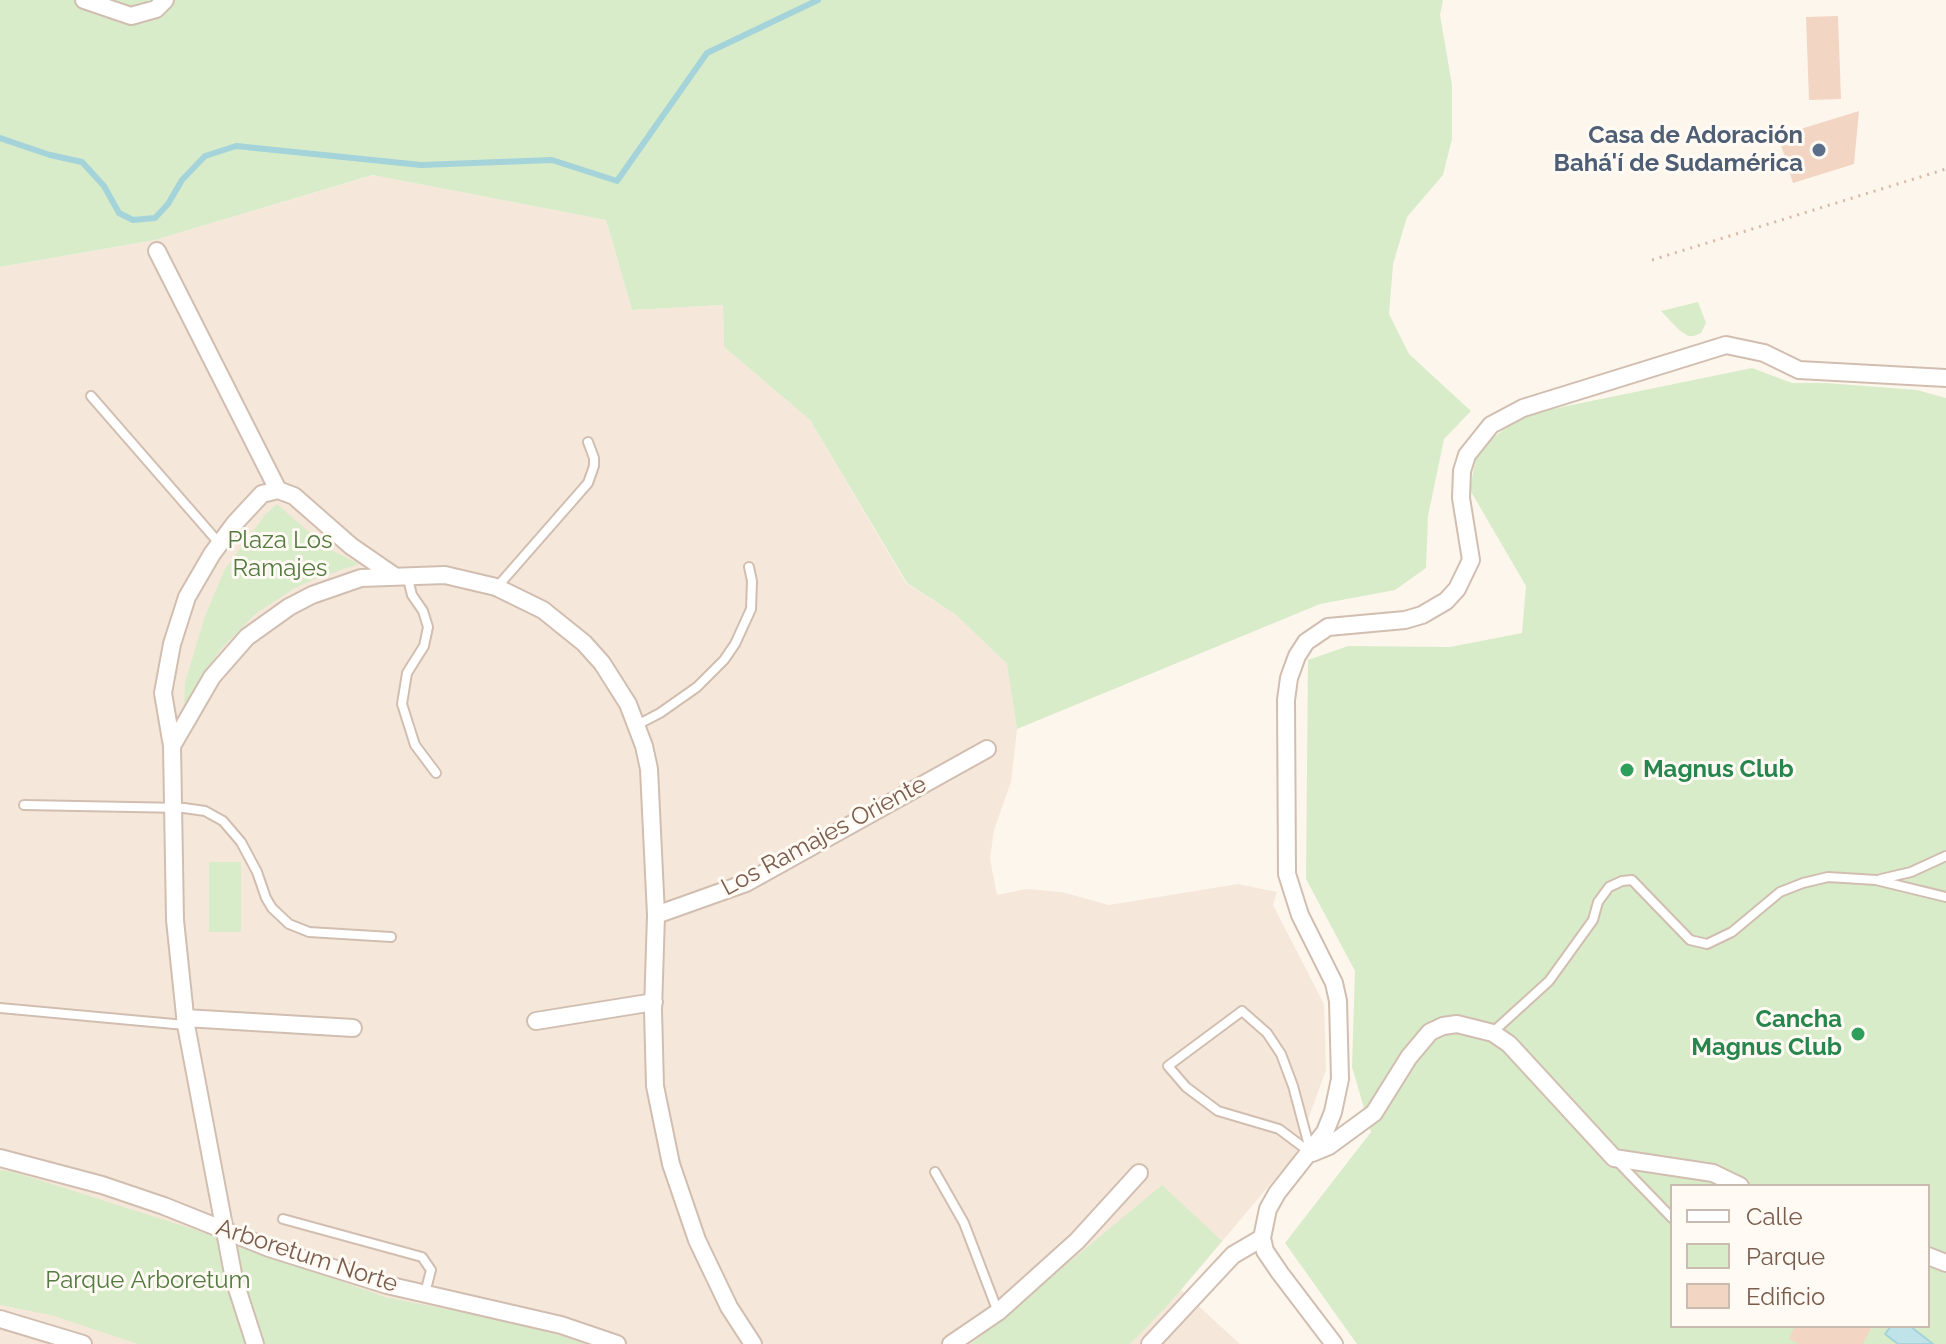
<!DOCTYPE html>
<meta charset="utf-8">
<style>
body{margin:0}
#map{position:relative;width:1946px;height:1344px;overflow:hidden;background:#fdf6ec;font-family:Raleway,sans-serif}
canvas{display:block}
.legend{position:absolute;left:1670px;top:1184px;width:260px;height:144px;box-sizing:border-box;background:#fffaf3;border:2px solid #cabbb1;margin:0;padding:10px 14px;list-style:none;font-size:24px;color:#7a5c4d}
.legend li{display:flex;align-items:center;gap:16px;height:40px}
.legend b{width:40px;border:2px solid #cabbb1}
</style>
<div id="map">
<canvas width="1946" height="1344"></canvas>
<ul class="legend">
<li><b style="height:10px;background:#fff"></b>Calle</li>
<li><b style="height:22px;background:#d8ecc9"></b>Parque</li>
<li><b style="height:22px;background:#f3d5c3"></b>Edificio</li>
</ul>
</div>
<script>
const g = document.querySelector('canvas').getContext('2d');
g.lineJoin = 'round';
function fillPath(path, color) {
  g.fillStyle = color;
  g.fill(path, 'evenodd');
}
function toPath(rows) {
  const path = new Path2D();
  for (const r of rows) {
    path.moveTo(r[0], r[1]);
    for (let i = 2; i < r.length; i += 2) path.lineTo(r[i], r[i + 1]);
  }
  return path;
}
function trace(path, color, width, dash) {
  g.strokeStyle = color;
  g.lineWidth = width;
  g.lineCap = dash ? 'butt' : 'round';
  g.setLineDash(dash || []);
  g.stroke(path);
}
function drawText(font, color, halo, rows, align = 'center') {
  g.font = font + ' Raleway,sans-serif';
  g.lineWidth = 6;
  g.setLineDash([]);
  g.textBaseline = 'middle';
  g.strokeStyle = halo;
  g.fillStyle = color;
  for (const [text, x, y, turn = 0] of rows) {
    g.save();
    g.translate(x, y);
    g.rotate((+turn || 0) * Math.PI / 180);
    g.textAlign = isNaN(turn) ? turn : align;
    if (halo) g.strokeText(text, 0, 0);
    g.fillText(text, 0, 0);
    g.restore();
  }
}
fillPath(toPath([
 [374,175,606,220,632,310,723,305,724,347,810,420,906,583,956,615,1008,665,1017,729,1011,782,994,830,990,859,997,895,1026,889,1062,892,1109,905,1238,884,1277,892,1273,905,1324,1004,1326,1070,1295,1155,1181,1290,1240,1344,0,1344,0,267,155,240]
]), '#f5e8da');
fillPath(toPath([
 [0,0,1443,0,1440,15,1452,85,1452,139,1443,175,1407,217,1393,264,1389,314,1409,354,1471,411,1444,439,1428,516,1426,568,1395,590,1320,604,1017,729,1007,664,956,615,907,583,810,420,724,347,723,305,632,310,606,220,373,175,155,240,0,267],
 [1698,302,1706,323,1701,333,1694,336,1688,336,1679,330,1661,311],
 [1752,368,1792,383,1826,383,1917,390,1946,398,1946,1344,1357,1344,1285,1243,1371,1132,1352,1067,1355,971,1306,879,1308,660,1348,646,1450,647,1522,633,1526,586,1470,490,1477,450,1523,415],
 [1672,1186,1928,1186,1928,1326,1672,1326],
 [277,504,327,548,359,564,314,579,293,589,254,615,220,650,194,690,184,712,185,683,205,616,225,569,265,515],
 [209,862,241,862,241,932,209,932],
 [0,1170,14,1172,196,1230,385,1297,530,1326,586,1344,138,1344,51,1315,0,1305],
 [1162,1185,1222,1241,1166,1307,1130,1344,971,1344]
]), '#d8ecc9');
const water = toPath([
 [1891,1326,1910,1326,1933,1344,1898,1344,1885,1334,1891,1326]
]);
fillPath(water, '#bfe3e8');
trace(water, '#a5d3da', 2);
trace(toPath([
 [0,138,50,155,82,162,104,186,119,213,133,220,155,218,168,204,182,180,205,156,236,146,421,165,552,160,617,181,707,53,818,0]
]), '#a5d3da', 6);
fillPath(toPath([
 [1838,16,1841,99,1809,100,1806,17],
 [1859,111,1854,164,1793,183,1778,136],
 [1795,1326,1872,1326,1863,1344,1799,1344,1789,1339]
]), '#f3d5c3');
const service = toPath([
 [91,396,219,543],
 [407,575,412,595,423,611,428,627,424,646,407,673,402,704,415,745,436,773],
 [497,587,588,483,594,466,594,458,588,442],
 [637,725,660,713,697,687,724,660,735,644,751,609,752,581,749,567],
 [24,805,184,808,205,811,223,821,241,842,257,872,266,898,272,908,289,924,309,932,391,937],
 [1881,879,1911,872,1946,856],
 [0,1008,185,1025],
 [1242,1011,1267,1033,1281,1054,1293,1086,1311,1153,1279,1129,1218,1111,1186,1087,1168,1066,1242,1011],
 [1493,1032,1549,981,1593,920,1598,902,1609,887,1622,881,1632,880,1690,940,1707,944,1732,932,1780,892,1803,883,1828,877,1876,880,1946,897],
 [1617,1161,1672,1218],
 [935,1172,964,1223,998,1312],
 [283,1219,422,1257,431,1270,425,1293]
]);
const minor = toPath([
 [84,0,131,16,156,9,165,0],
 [157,251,278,490],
 [172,746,212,677,247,637,289,607,312,595,361,578,445,575,496,587,543,610,584,643,602,663,628,704,644,746,649,769,656,915,653,1010,655,1086,671,1164,697,1240,729,1307,753,1344],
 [656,915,746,883,987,749],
 [185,1018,353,1028],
 [536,1021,654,1002],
 [1312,1153,1329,1146,1374,1113,1409,1057,1430,1032,1443,1026,1457,1024,1493,1033,1509,1044,1614,1158,1713,1173,1740,1186],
 [0,1158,102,1185,164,1206,269,1248,387,1285,561,1325,617,1344],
 [1928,1256,1946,1263],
 [0,1319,83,1344],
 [255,1344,234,1279,186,1025,175,920,172,746,163,693,172,644,187,597,212,554,235,523,262,494,278,490,294,496,351,546,393,575],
 [951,1344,998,1312,1077,1241,1139,1173],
 [1150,1344,1233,1255,1262,1238],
 [1334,1344,1280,1273,1265,1251,1262,1238,1268,1209,1277,1193,1325,1132,1333,1112,1340,1079,1338,1001,1334,983,1300,915,1287,874,1286,700,1289,678,1297,656,1306,642,1328,627,1405,620,1422,615,1446,601,1457,589,1471,560,1461,498,1462,471,1467,455,1491,425,1523,408,1726,345,1764,353,1799,370,1946,378]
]);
trace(service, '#d1beb0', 12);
trace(minor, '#d1beb0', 20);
trace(toPath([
 [1652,260,1946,169]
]), '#d9b8a5', 3, [2, 6]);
trace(service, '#fff', 8);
trace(minor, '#fff', 16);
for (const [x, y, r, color] of [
 [1819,150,8,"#5c6f8a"],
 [1627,770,8,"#2e9e5b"],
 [1858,1034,8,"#2e9e5b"]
]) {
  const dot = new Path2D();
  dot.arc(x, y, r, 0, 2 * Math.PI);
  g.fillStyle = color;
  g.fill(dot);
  trace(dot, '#fffaf3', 3);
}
drawText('bold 24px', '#4e5e75', '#fffaf3', [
 ["Casa de Adoración",1803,136],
 ["Bahá'í de Sudamérica",1803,164]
], 'right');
drawText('24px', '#537a41', '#fffaf3', [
 ["Plaza Los",280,541],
 ["Ramajes",280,569],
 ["Parque Arboretum",148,1281]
]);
drawText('bold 24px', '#27864d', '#fffaf3', [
 ["Magnus Club",1643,770],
 ["Cancha",1842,1020,"right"],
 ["Magnus Club",1842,1048,"right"]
], 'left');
drawText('24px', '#7a5c4d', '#fffaf3', [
 ["Los Ramajes Oriente",824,836,-28],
 ["Arboretum Norte",307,1256,18]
]);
</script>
